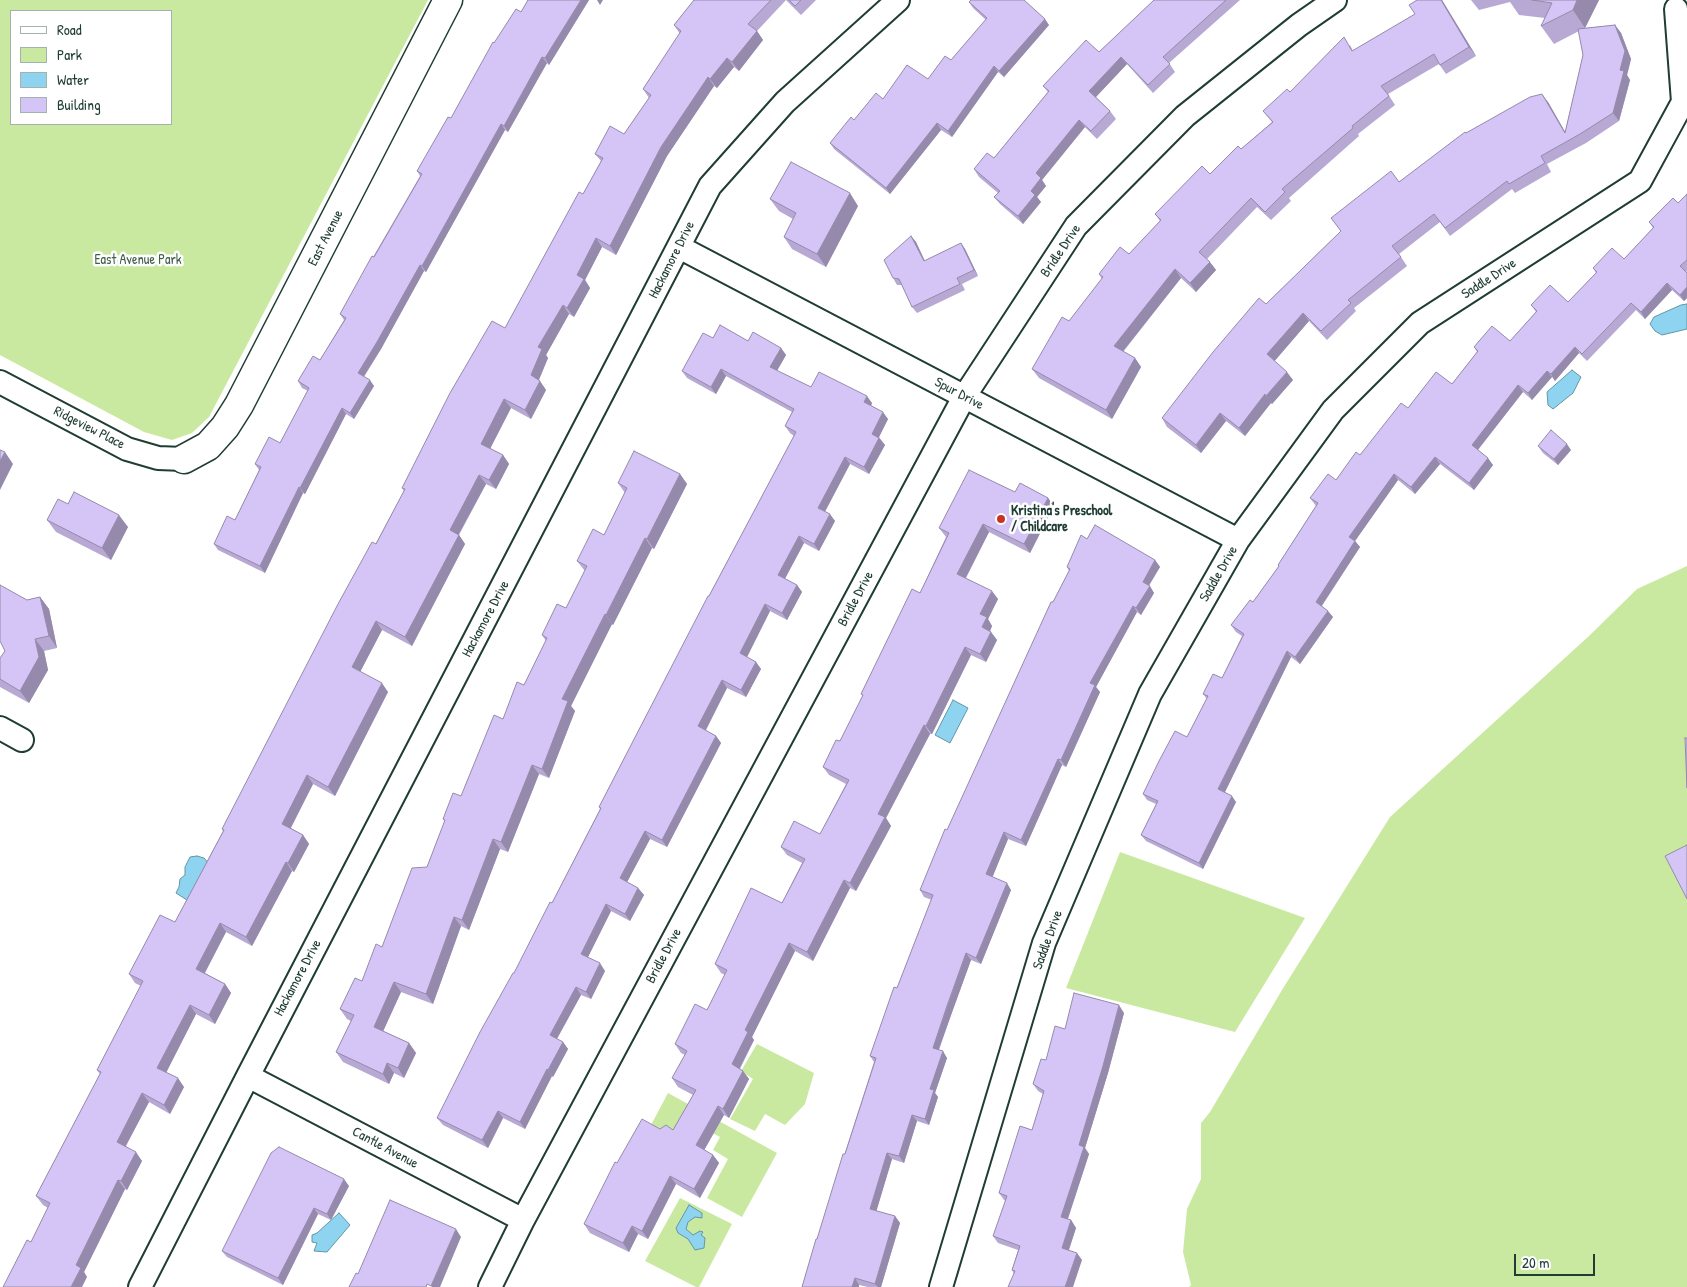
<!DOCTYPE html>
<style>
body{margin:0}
#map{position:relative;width:1687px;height:1287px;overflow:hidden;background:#fff;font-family:"Patrick Hand",sans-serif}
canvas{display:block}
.legend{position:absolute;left:10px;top:10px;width:162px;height:115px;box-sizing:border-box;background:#fff;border:1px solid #a5b1ae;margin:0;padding:6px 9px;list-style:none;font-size:15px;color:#1f3d34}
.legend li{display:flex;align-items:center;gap:10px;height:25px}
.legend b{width:25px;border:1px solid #a5b1ae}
.scale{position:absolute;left:1514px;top:1254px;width:81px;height:22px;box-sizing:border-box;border:2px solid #1f3d34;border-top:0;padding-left:6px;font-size:15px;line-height:18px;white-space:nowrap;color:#1f3d34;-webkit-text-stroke:4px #fff;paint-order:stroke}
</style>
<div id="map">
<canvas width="1687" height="1287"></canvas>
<ul class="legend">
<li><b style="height:6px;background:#fff"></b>Road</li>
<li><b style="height:14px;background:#cae9a0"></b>Park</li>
<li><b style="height:14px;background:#8ed3f0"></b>Water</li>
<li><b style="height:14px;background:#d5c5f6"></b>Building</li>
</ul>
<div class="scale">20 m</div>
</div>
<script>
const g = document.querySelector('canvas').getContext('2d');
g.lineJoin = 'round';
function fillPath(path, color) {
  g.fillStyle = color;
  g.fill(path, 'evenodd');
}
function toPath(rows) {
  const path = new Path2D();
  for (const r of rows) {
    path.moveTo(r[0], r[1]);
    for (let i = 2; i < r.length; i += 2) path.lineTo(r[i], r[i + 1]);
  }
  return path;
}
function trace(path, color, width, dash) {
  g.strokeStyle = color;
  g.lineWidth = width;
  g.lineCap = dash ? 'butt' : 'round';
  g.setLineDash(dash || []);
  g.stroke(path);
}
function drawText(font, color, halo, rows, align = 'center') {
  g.font = font + ' "Patrick Hand",sans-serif';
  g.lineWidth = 5;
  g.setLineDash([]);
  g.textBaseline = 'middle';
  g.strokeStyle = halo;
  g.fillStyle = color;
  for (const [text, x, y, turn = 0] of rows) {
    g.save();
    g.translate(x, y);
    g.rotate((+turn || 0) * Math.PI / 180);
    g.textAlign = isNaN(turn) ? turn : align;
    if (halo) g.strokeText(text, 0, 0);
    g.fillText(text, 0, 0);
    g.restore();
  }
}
fillPath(toPath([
 [0,0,428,0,209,417,192,433,172,440,144,432,0,355],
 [11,11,171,11,171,124,11,124],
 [1687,566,1687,1287,1189,1287,1191,1285,1183,1252,1187,1209,1201,1179,1201,1123,1210,1112,1282,990,1390,817,1589,636,1637,589],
 [1120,852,1305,918,1235,1032,1066,988],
 [757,1044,814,1073,805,1104,785,1125,765,1114,755,1131,730,1119,753,1079,741,1071],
 [668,1093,777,1153,742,1217,707,1198,728,1159,713,1150,720,1137,684,1118,676,1132,663,1132,651,1125],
 [680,1198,732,1224,699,1287,696,1287,645,1261]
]), '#cae9a0');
const water = toPath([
 [1687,304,1687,329,1662,335,1655,331,1650,324,1654,317,1681,305,1687,304],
 [1572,370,1581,377,1573,393,1553,409,1548,405,1547,392,1572,370],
 [953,700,968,708,950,743,935,735,953,700],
 [197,856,204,858,210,865,190,902,176,893,179,887,180,879,185,875,185,867,190,857,197,856],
 [689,1205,702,1213,702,1218,695,1217,688,1222,686,1229,693,1235,700,1231,703,1232,701,1235,705,1238,704,1248,695,1250,688,1239,678,1233,676,1228,689,1205],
 [339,1213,350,1225,327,1252,314,1251,317,1243,312,1242,312,1235,317,1233,339,1213]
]);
fillPath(water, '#8ed3f0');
trace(water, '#6297a5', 1);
const street = toPath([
 [679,247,1238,540],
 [0,382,127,449,158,458,184,459],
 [0,728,22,740],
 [248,1076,523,1220],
 [140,1287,248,1076,710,186,785,102,898,0],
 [490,1287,523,1220,964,397,1076,226,1185,116,1299,25,1335,0],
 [941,1287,1044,943,1150,694,1238,540,1333,410,1420,323,1640,181,1683,102,1676,9]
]);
const secondary = toPath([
 [184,459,208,446,225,427,239,405,448,0]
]);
trace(street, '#1f3d34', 26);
trace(secondary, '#1f3d34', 31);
trace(street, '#fff', 22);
trace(secondary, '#fff', 28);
fillPath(toPath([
 [528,0,589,0,549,65,547,63,508,132,505,130,426,272,424,271,381,349,364,377,374,386,354,419,346,414,305,494,303,493,265,573,218,550,214,544,235,520,259,470,255,464,280,443,308,391,302,388,298,381,320,360,344,320,340,314,420,176,417,171,451,118,494,43,521,12],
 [694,0,816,0,801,15,786,0,757,31,763,40,739,71,734,67,717,88,714,86,667,156,616,255,602,247,585,280,590,288,574,317,569,314,546,355,548,358,539,380,546,390,531,419,511,408,490,448,503,455,509,464,496,489,486,484,459,535,465,544,412,646,382,630,360,672,388,692,335,796,313,784,291,828,303,835,309,844,294,872,292,871,252,946,226,932,205,973,225,984,231,993,215,1024,196,1014,166,1072,184,1087,170,1114,149,1102,126,1146,142,1161,127,1190,125,1189,84,1272,87,1277,31,1242,48,1208,43,1205,36,1196,100,1074,97,1070,141,986,135,983,129,974,175,922,223,831,222,829,404,491,402,488,505,328,583,194,601,161,595,154,624,134,649,98,643,89,680,34,674,25],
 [1154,0,1240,0,1169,63,1175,72,1153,93,1127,64,1096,97,1110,111,1116,119,1097,139,1085,127,1042,180,1046,186,1037,197,1041,202,1023,224,1000,204,994,197,998,193,979,177,974,169,994,158,1048,92,1043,86,1099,52],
 [1417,0,1442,0,1476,56,1446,74,1439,64,1388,94,1395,105,1358,134,1359,136,1289,198,1291,201,1271,220,1257,207,1207,259,1216,270,1196,292,1181,278,1123,352,1135,358,1141,367,1112,419,1039,378,1032,369,1102,279,1099,274,1129,254,1160,221,1155,214,1210,174,1241,149,1272,122,1263,111,1290,92,1350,45,1353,51,1415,14],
 [1471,0,1599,0,1585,28,1615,25,1621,33,1631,59,1627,75,1630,80,1619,121,1586,143,1547,164,1551,172,1515,193,1512,189,1450,236,1440,222,1399,254,1407,266,1354,308,1356,311,1327,340,1309,321,1274,361,1293,380,1272,404,1271,403,1245,436,1226,421,1201,453,1167,427,1162,418,1266,304,1341,231,1331,218,1399,182,1466,133,1548,102,1565,132,1583,55,1579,31,1554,44,1541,26,1545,18,1519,15,1510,2,1479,10],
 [969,2,1049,25,1004,77,998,72,952,137,941,130,890,194,834,149,830,143,854,120,883,99,928,79,951,60,986,20,973,8],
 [1687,194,1687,271,1686,272,1687,273,1687,298,1684,301,1672,290,1645,319,1636,310,1587,361,1579,353,1555,381,1552,377,1532,400,1523,392,1478,450,1493,465,1474,490,1440,464,1415,494,1398,480,1355,541,1360,547,1322,606,1333,617,1300,664,1291,657,1225,792,1236,802,1203,869,1146,841,1141,835,1156,804,1147,800,1143,794,1187,737,1207,699,1203,694,1222,678,1242,636,1236,632,1231,625,1253,602,1279,566,1278,565,1316,506,1310,498,1336,480,1360,455,1408,408,1452,384,1477,352,1474,347,1510,341,1536,312,1531,305,1568,302,1596,273,1593,268,1624,259,1653,228,1649,222,1678,203],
 [770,199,858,206,826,267,792,249,784,237,793,219,779,211],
 [911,236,916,242,925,261,961,243,965,249,978,276,962,284,965,290,917,313,912,307,902,285,897,285,893,278],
 [713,338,748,341,781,348,786,355,777,371,811,387,872,403,871,406,888,419,879,437,885,445,869,474,850,464,825,512,835,521,819,551,804,543,785,579,797,585,802,592,787,620,770,611,747,657,756,662,761,669,746,697,727,688,705,730,716,736,721,743,667,847,650,839,627,882,638,888,644,895,630,921,611,911,588,957,605,971,591,999,581,995,557,1039,563,1042,568,1049,553,1077,552,1076,525,1129,503,1118,488,1148,443,1125,437,1118,552,903,600,809,599,807,709,596,794,436,790,433,785,426,792,412,726,376,716,394,687,378,682,371],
 [1538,446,1571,450,1558,465,1543,453],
 [680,474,687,484,654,549,652,548,613,625,612,624,571,706,575,711,549,778,539,774,508,852,500,849,469,930,461,926,433,1004,401,992,383,1031,409,1043,416,1053,404,1078,394,1073,389,1084,343,1062,336,1052,351,1021,347,1019,340,1009,362,981,382,947,427,867,445,822,443,819,461,796,503,719,524,685,546,641,542,635,566,608,585,571,577,561,604,535,625,493,618,483],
 [1015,492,1048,498,1054,506,1030,553,989,532,966,578,998,599,988,619,992,626,990,631,997,640,986,662,971,655,932,734,930,734,886,818,891,826,856,891,850,888,813,961,795,951,752,1037,754,1040,740,1069,743,1071,749,1079,729,1118,724,1115,704,1150,713,1155,719,1163,700,1198,676,1184,648,1239,638,1234,629,1252,590,1233,584,1224,617,1163,660,1129,673,1130,693,1095,678,1087,672,1078,685,1055,681,1053,675,1044,707,1010,725,975,721,973,715,964,782,903,802,863,787,855,781,847,820,834,846,784,829,775,823,767,840,741,863,696,861,694,920,593,946,537,939,528],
 [68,504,128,527,111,560,56,532,47,520],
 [1087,539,1155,560,1160,567,1149,586,1154,593,1141,615,1137,612,1096,687,1100,692,1066,767,1062,765,1026,846,1008,839,992,877,1011,890,981,964,971,960,952,1012,939,1050,947,1058,935,1093,938,1097,929,1125,917,1121,904,1163,892,1159,876,1211,895,1216,900,1223,881,1287,868,1287,859,1285,859,1287,802,1287,874,1062,870,1056,897,988,932,900,924,897,920,890,1053,602,1069,571,1067,567],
 [40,597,49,609,57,648,44,651,48,670,29,703,0,687,0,658,5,651,27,600],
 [1124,1013,1108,1073,1085,1148,1089,1154,1068,1219,1071,1220,1076,1228,1069,1250,1082,1260,1014,1274,1012,1270,1018,1250,998,1243,993,1236,1006,1201,1004,1200,999,1193,1032,1130,1043,1094,1038,1091,1033,1084,1046,1060,1065,1029],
 [349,1186,331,1220,318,1214,283,1285,227,1257,222,1251]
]), '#b7a9d4');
fillPath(toPath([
 [581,0,589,0,549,65,545,58],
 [597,0,603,0,600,5],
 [1441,0,1442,0,1476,56,1469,47],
 [1577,0,1599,0,1585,28,1573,10],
 [1045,19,1049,25,1004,77,999,71],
 [1615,25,1621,33,1631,59,1627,75,1630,80,1619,121,1613,113,1620,70],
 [757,31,763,40,739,71,732,62],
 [542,57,547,63,508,132,504,126],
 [1121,57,1127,64,1094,99,1089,91],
 [727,58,734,67,717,88,710,79],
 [994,66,998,72,952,137,948,131],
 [708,77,714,86,667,156,616,255,610,246,661,147],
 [1542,94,1548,102,1571,142,1565,133],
 [1079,120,1085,127,1042,180,1046,186,1037,197,1041,202,1023,224,1018,216,1031,191,1036,173],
 [937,123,941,130,890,194,886,188],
 [501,124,505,130,426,272,422,266],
 [850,193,858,206,826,267,817,254],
 [911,236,916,242,928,268,924,261],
 [596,238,602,247,585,280,590,288,574,317,567,308,577,275],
 [961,243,965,249,978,276,974,270],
 [1210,262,1216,270,1196,292,1190,283],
 [420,265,424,271,381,349,362,379,358,373],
 [1175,269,1181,278,1120,355,1114,346],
 [1667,283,1672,290,1645,319,1641,312],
 [1687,287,1687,298,1684,301,1680,295],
 [563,305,569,314,546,355,548,358,537,384,531,375,538,347],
 [1303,313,1309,321,1273,363,1267,354],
 [1575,347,1579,353,1555,381,1551,374],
 [781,348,786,355,775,374,770,367],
 [1135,358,1141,367,1112,419,1106,410],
 [721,369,726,376,716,394,711,387],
 [1547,371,1552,377,1532,400,1528,393],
 [1287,372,1293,380,1272,404,1266,396],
 [370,380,374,386,354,419,350,413],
 [540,381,546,390,531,419,525,410],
 [1518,385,1523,392,1476,452,1472,445],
 [1265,394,1271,403,1245,436,1239,428],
 [867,396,872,403,869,410,864,402],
 [504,399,511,408,488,453,481,444],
 [342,408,346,414,305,494,300,488],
 [883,412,888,419,877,441,872,434],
 [1220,413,1226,421,1201,453,1196,445],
 [879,438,885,445,869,474,864,467],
 [1567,444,1571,450,1558,465,1554,459],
 [5,452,13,464,0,490,0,461],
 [503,455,509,464,496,489,489,480],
 [845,457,850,464,823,515,818,508],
 [1435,457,1440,464,1415,494,1411,487],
 [1488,458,1493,465,1474,490,1469,483],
 [680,474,687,484,654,549,647,539],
 [1394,474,1398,480,1355,541,1360,547,1320,608,1316,602,1349,537],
 [479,475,486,484,456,539,450,530],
 [299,487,303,493,265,573,260,566],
 [1048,498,1054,506,1030,553,1024,544],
 [830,514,835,521,819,551,814,544],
 [119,515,128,527,111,560,102,548],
 [983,524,989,532,963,583,957,574],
 [459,535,465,544,412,646,405,637],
 [799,536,804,543,783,582,778,575],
 [645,538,652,548,613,625,606,615],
 [1155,560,1160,567,1147,588,1143,582],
 [797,585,802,592,787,620,782,613],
 [1150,586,1154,593,1141,615,1136,608],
 [992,591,998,599,988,619,992,626,988,636,982,627,980,614],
 [40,597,49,609,57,648,49,636],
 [765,604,770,611,745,661,740,653],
 [1133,606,1137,612,1096,687,1100,692,1066,767,1061,760,1090,683],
 [1328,611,1333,617,1300,664,1295,657],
 [605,614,612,624,571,706,575,711,549,778,542,769,562,699],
 [376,621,382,630,358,676,352,667],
 [991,632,997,640,986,662,980,654],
 [35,639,44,651,48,670,29,703,20,691],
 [965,647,971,655,932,734,926,726],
 [1287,651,1291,657,1223,796,1218,789],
 [756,662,761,669,746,697,741,690],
 [722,680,727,688,704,734,698,726],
 [382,683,388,692,335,796,328,787],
 [924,725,930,734,886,818,891,826,856,891,850,883,878,814],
 [716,736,721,743,667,847,662,840],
 [1058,759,1062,765,1026,846,1021,840],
 [532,765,539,774,508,852,501,842],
 [307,775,313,784,288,833,282,824],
 [1232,796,1236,802,1203,869,1199,863],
 [645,831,650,839,625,886,620,878],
 [1004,832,1008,839,991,881,986,874],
 [303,835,309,844,294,872,288,863],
 [493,839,500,849,469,930,462,920],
 [286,862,292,871,252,946,246,937],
 [844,880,850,888,813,961,807,952],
 [1007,883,1011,890,981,964,976,958],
 [638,888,644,895,630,921,625,914],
 [606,904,611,911,586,961,581,954],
 [454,917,461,926,433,1004,426,994],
 [220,923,226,932,202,978,196,969],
 [789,943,795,951,752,1037,754,1040,737,1073,732,1064,745,1030],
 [966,953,971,960,937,1054,933,1048],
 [600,963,605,971,591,999,586,992],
 [394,982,401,992,381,1036,374,1027],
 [225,984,231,993,215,1024,209,1015],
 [576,987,581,995,555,1042,550,1035],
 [190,1005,196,1014,164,1077,157,1068],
 [1119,1005,1124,1013,1108,1073,1085,1148,1089,1154,1066,1224,1061,1217,1079,1145],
 [563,1042,568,1049,553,1077,548,1070],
 [409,1043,416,1053,404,1078,398,1068],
 [943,1051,947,1058,935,1093,938,1097,929,1125,925,1119,930,1089],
 [387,1063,394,1073,389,1084,383,1074],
 [547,1069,552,1076,525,1129,520,1122],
 [743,1071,749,1079,729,1118,723,1109],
 [178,1078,184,1087,170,1114,164,1105],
 [142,1093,149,1102,123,1151,117,1142],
 [718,1106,724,1115,702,1154,696,1145],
 [498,1111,503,1118,488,1148,482,1140],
 [912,1115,917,1121,904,1163,899,1156],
 [136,1152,142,1161,127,1190,121,1181],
 [887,1153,892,1159,875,1216,870,1209],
 [713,1155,719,1163,700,1198,694,1189],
 [670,1176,676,1184,648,1239,642,1231],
 [344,1179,349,1186,331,1220,327,1214],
 [118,1180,125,1189,84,1272,87,1277,82,1287,71,1287,76,1265],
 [314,1208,318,1214,283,1285,278,1278],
 [895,1216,900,1223,881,1287,878,1287,875,1284],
 [1071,1220,1076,1228,1067,1255,1062,1248],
 [632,1226,638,1234,629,1252,623,1243],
 [456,1229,461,1237,440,1287,432,1287,431,1286],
 [1077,1253,1082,1260,1073,1287,1065,1287],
 [855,1278,859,1285,859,1287,852,1287]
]), '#958aac');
const building = toPath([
 [528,0,581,0,545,58,542,57,504,126,501,124,422,266,420,265,377,342,358,373,370,380,350,413,342,408,300,488,299,487,260,566,214,544,227,516,235,520,261,467,255,464,269,437,280,443,309,388,298,381,313,356,320,360,346,318,340,314,372,256,374,257,422,174,417,171,448,117,451,118,493,42,494,43,516,9,521,12,528,0],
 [694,0,771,0,748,24,757,31,732,62,727,58,710,79,708,77,661,147,610,246,596,238,577,275,584,279,567,308,563,305,538,347,542,349,531,375,540,381,525,410,504,399,481,444,503,455,489,480,479,475,450,530,459,535,405,637,376,621,352,667,382,683,328,787,307,775,282,824,303,835,288,863,286,862,246,937,220,923,196,969,225,984,209,1015,190,1005,157,1068,178,1078,164,1105,142,1093,117,1142,136,1152,121,1181,118,1180,76,1265,81,1268,71,1287,3,1287,27,1240,31,1242,50,1203,36,1196,101,1072,97,1070,143,981,129,974,160,915,175,922,224,830,222,829,338,604,372,542,376,544,405,489,402,488,450,393,492,321,505,328,579,192,583,194,603,158,595,154,610,126,624,134,651,95,643,89,681,31,674,25,694,0],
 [789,0,801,0,795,6,789,0],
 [971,0,1024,0,1045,19,999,71,994,66,948,131,937,123,886,188,830,143,851,117,854,120,876,93,883,99,907,65,928,79,945,56,951,60,987,18,969,2,971,0],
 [1154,0,1226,0,1163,57,1170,64,1148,85,1121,57,1089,91,1110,111,1091,131,1079,120,1036,173,1041,178,1031,191,1035,195,1018,216,994,197,1000,191,974,169,987,153,994,158,1049,91,1043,86,1086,40,1099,52,1154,0],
 [1417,0,1441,0,1469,47,1440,65,1434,54,1381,86,1389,96,1352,126,1353,128,1282,189,1285,192,1265,212,1251,198,1199,252,1210,262,1190,283,1175,269,1114,346,1135,358,1106,410,1032,369,1062,317,1069,321,1103,277,1099,274,1120,247,1129,254,1161,220,1155,214,1202,166,1210,174,1238,146,1241,149,1273,122,1263,111,1287,89,1290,92,1344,37,1352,51,1415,14,1409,5,1417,0],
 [1532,0,1577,0,1573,10,1541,26,1552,3,1532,0],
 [1615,25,1625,51,1620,70,1624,71,1613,113,1580,134,1541,156,1545,163,1509,184,1507,181,1445,228,1434,214,1392,246,1401,257,1348,300,1351,303,1321,331,1303,313,1267,354,1287,372,1266,396,1265,394,1239,428,1220,413,1196,445,1162,418,1213,352,1259,298,1266,304,1341,231,1331,218,1391,171,1399,182,1465,132,1466,133,1530,97,1542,94,1565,133,1583,55,1578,29,1615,25],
 [791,162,850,193,817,254,784,237,796,213,770,199,791,162],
 [1687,194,1687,260,1680,266,1687,273,1687,287,1680,295,1667,283,1641,312,1631,303,1582,354,1575,347,1551,374,1547,371,1528,393,1518,385,1472,445,1488,458,1469,483,1435,457,1411,487,1394,474,1349,537,1355,541,1316,602,1328,611,1295,657,1287,651,1218,789,1232,796,1199,863,1141,835,1158,801,1143,794,1159,761,1175,731,1187,737,1208,696,1203,694,1213,674,1222,678,1244,634,1231,625,1250,600,1253,602,1279,566,1278,565,1318,503,1310,498,1328,474,1336,480,1356,452,1360,455,1401,403,1408,408,1436,372,1452,384,1478,351,1474,347,1492,326,1510,341,1537,311,1531,305,1550,285,1568,302,1597,272,1593,268,1612,248,1624,259,1654,227,1649,222,1673,198,1678,203,1687,194],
 [911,236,924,261,961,243,974,270,957,278,960,284,912,307,899,279,893,278,884,260,911,236],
 [720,325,748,341,753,332,781,348,770,367,811,387,819,372,867,396,864,402,883,412,872,434,879,438,864,467,845,457,818,508,830,514,814,544,799,536,778,575,797,585,782,613,765,604,740,653,756,662,741,690,722,680,698,726,716,736,662,840,645,831,620,878,638,888,625,914,606,904,581,954,600,963,586,992,576,987,550,1035,563,1042,548,1070,547,1069,520,1122,498,1111,482,1140,437,1118,480,1032,513,973,514,973,550,902,552,903,601,808,599,807,708,596,709,596,796,432,785,426,794,409,721,369,711,387,682,371,703,333,713,338,720,325],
 [1551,430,1567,444,1554,459,1538,446,1551,430],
 [0,450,5,452,0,461,0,450],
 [634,451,680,474,647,539,645,538,606,615,605,614,562,699,568,701,542,769,532,765,501,842,493,839,462,920,454,917,426,994,394,982,374,1027,409,1043,398,1068,387,1063,383,1074,336,1052,354,1015,340,1009,355,978,362,981,376,944,382,947,412,868,427,867,445,820,443,819,453,793,461,796,494,715,503,719,517,682,524,685,547,638,542,635,557,604,566,608,587,566,577,561,593,529,604,535,627,488,618,483,634,451],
 [969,470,1015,492,1020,483,1048,498,1024,544,983,524,957,574,992,591,980,614,987,617,982,627,991,632,980,654,965,647,926,726,924,725,878,814,885,817,850,883,844,880,807,952,789,943,745,1030,748,1032,732,1064,743,1071,723,1109,718,1106,696,1145,713,1155,694,1189,670,1176,642,1231,632,1226,623,1243,584,1224,615,1162,617,1163,642,1119,660,1129,666,1125,673,1130,696,1090,672,1078,687,1051,675,1044,695,1004,707,1010,727,970,715,964,751,888,782,903,805,859,781,847,794,821,820,834,849,780,823,767,836,740,840,741,863,695,861,694,912,589,920,593,949,533,939,528,969,470],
 [74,492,119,515,102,548,47,520,58,499,68,504,74,492],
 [1095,525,1155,560,1143,582,1150,586,1136,608,1133,606,1090,683,1095,685,1061,760,1058,759,1021,840,1004,832,986,874,1007,883,976,958,966,953,947,1006,933,1048,943,1051,930,1089,934,1090,925,1119,912,1115,899,1156,887,1153,870,1209,895,1216,875,1284,855,1278,852,1287,802,1287,816,1239,817,1239,843,1154,845,1154,876,1058,870,1056,894,987,897,988,933,895,920,890,945,829,947,830,1051,602,1053,602,1070,569,1067,567,1081,535,1087,539,1095,525],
 [0,585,27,600,40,597,49,636,35,639,39,657,20,691,0,679,0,658,5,651,0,641,0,585],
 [1685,738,1687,738,1687,788,1685,738],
 [1687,845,1687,899,1665,856,1687,845],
 [1074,993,1119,1005,1103,1066,1079,1145,1084,1147,1061,1217,1071,1220,1062,1248,1077,1253,1065,1287,1008,1287,1015,1271,1012,1270,1020,1246,993,1236,1007,1196,999,1193,1020,1126,1032,1130,1044,1091,1033,1084,1041,1059,1046,1060,1055,1026,1065,1029,1074,993],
 [279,1147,344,1179,327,1214,314,1208,278,1278,222,1251,271,1153,279,1147],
 [390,1200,456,1229,431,1286,427,1284,426,1287,349,1287,356,1273,358,1274,390,1200]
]);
fillPath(building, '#d5c5f6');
trace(building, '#958aac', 1);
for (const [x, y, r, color] of [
 [1001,519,5,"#c8321e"]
]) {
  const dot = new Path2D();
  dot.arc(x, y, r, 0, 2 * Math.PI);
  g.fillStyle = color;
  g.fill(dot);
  trace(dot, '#fff', 2);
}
drawText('14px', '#1f3d34', '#fff', [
 ["East Avenue",326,238,-63],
 ["Bridle Drive",1061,251,-56],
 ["Hackamore Drive",672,260,-63],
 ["Saddle Drive",1489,279,-33],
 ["Spur Drive",959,394,28],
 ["Ridgeview Place",89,428,27],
 ["Saddle Drive",1219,574,-60],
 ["Bridle Drive",856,599,-62],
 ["Hackamore Drive",486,619,-62],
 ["Saddle Drive",1048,940,-70],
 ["Bridle Drive",664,956,-62],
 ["Hackamore Drive",298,978,-62],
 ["Cantle Avenue",385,1148,28]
]);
drawText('14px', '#415f4a', '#fff', [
 ["East Avenue Park",138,260]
]);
drawText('bold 14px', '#1f3d34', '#fff', [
 ["Kristina's Preschool",1011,511],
 ["/ Childcare",1011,527]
], 'left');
</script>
